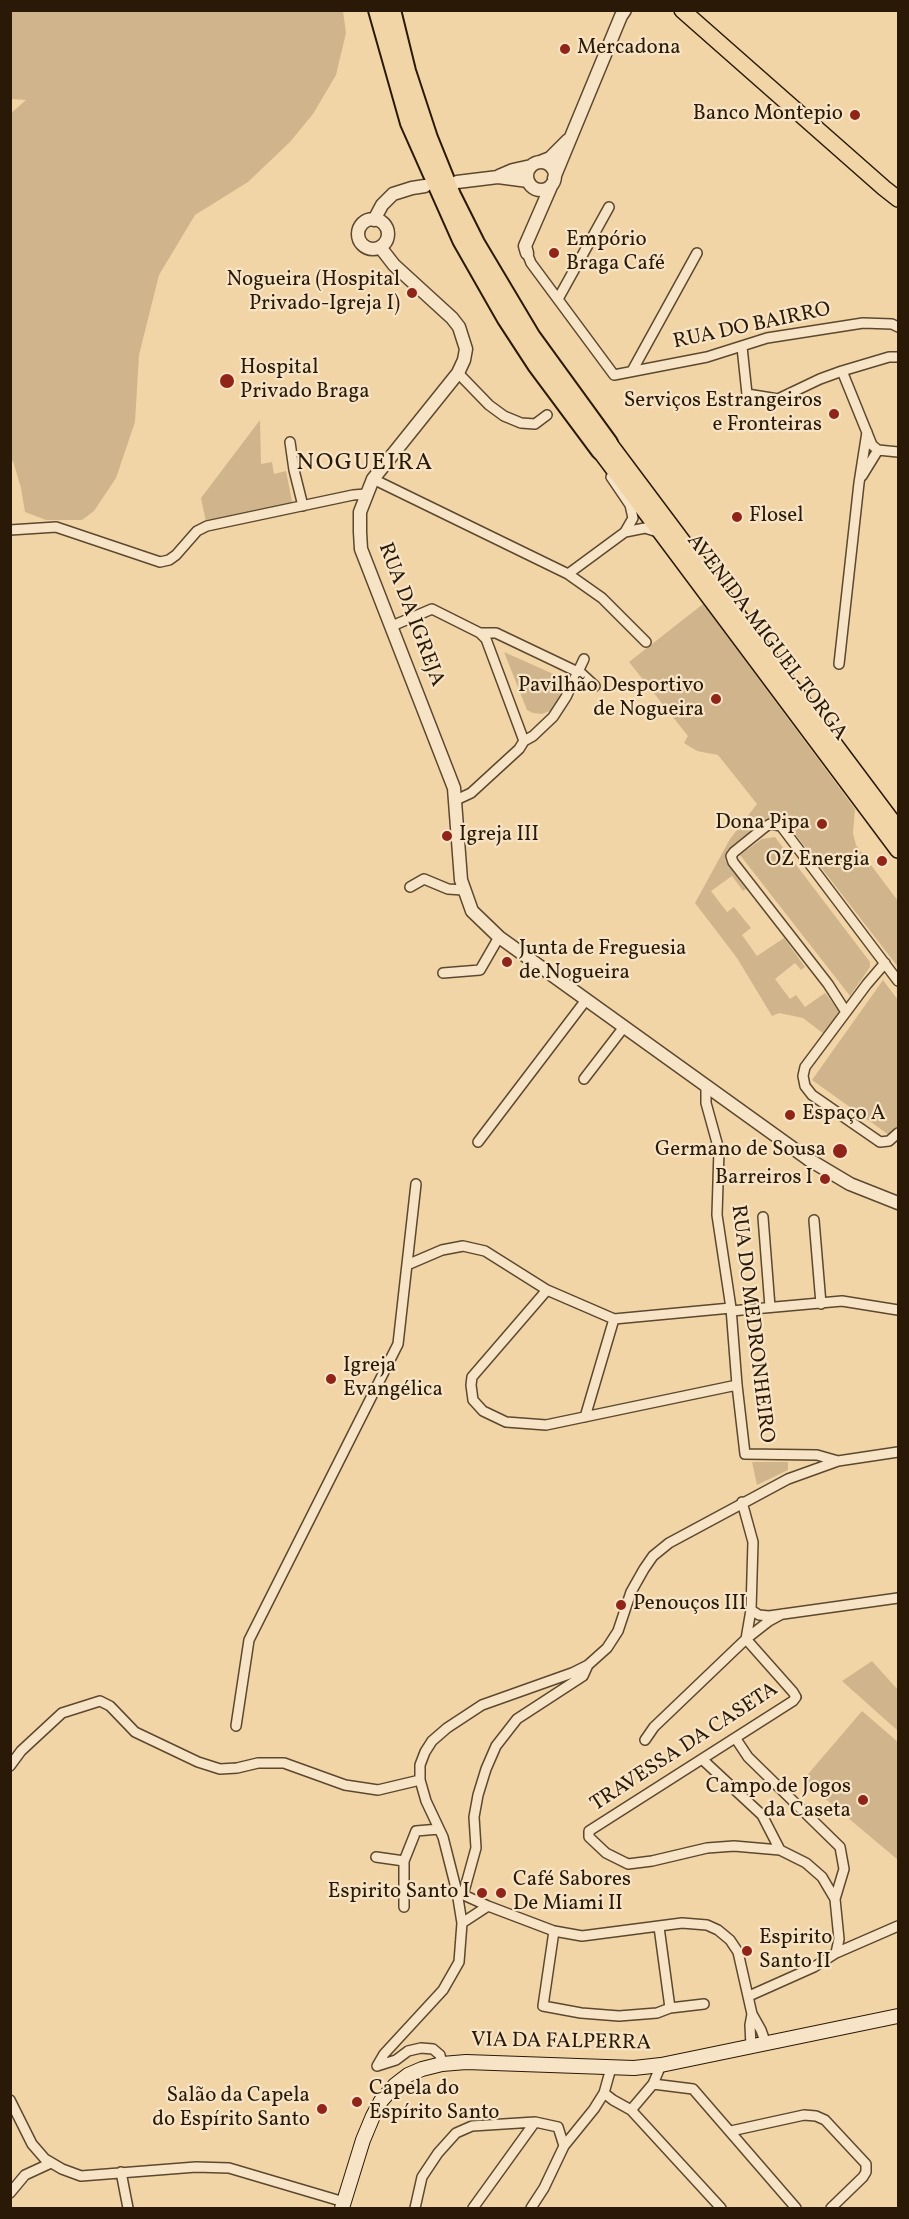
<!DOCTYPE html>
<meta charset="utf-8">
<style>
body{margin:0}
#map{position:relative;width:909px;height:2219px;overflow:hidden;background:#f2d5a7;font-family:Vollkorn,serif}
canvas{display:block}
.frame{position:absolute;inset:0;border:12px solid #291906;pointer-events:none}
</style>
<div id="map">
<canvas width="909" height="2219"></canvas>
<div class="frame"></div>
</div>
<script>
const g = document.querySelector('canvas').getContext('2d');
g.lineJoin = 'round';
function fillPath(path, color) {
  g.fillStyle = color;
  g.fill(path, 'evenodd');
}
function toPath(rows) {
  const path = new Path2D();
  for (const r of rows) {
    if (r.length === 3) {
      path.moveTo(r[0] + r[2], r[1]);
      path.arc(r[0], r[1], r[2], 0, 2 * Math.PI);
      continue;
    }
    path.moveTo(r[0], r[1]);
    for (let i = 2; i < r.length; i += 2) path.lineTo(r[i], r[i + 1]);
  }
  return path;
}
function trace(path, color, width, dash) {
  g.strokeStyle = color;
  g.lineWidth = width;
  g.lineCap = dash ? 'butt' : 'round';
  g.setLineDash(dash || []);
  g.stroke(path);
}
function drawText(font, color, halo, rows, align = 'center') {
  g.font = font + ' Vollkorn,serif';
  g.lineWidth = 4.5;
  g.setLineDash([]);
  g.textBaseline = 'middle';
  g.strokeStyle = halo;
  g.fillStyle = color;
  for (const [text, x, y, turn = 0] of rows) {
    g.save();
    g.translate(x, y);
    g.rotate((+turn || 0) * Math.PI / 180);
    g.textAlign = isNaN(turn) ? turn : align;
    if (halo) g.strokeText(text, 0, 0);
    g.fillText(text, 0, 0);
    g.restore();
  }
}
fillPath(toPath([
 [11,10,343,11,346,33,336,75,313,114,290,142,248,182,195,215,159,275,139,355,135,422,116,478,94,511,82,520,46,520,25,512,21,488,13,461,11,462,10,114,26,100,11,99],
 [260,420,261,464,272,462,274,474,286,471,293,506,206,522,201,498],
 [703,604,855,809,853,833,856,845,898,901,898,967,789,826,774,817,767,818,733,845,728,852,725,860,746,889,743,891,732,876,711,891,727,912,734,907,751,928,742,935,757,956,784,938,805,967,801,970,795,963,775,979,790,999,796,995,805,1007,825,993,838,1010,838,1014,824,1034,803,1018,779,1013,772,1016,737,958,695,903,730,839,757,804,718,755,697,751,684,743,688,736,629,662],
 [504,652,569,681,552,710,542,714,533,713,527,710],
 [775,837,870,962,870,967,850,996,740,855,762,839],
 [883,980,898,1000,898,1127,889,1135,812,1080],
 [752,1462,788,1462,788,1470,757,1485],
 [872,1661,898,1690,898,1731,842,1681],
 [862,1711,898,1742,898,1860,803,1780]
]), '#d0b58c');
const minor = toPath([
 [527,253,531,263,614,375,707,357,767,338,863,323,892,324,898,327],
 [558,299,609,207],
 [742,347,747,394,778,399,820,379,842,371],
 [898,357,889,357,842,371,872,445,878,450,898,452],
 [632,371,697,253],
 [458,373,489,405,504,416,521,423,535,424,547,415],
 [290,442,294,470,303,506],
 [862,476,878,450],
 [373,479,568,574,625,532,633,518,630,505,611,477],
 [10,530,56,527,160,562,169,560,176,555,197,531,207,526,353,495,366,494],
 [625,532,645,528,661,533],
 [568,574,602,598,646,642],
 [392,626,432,609,480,633,486,639,524,741],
 [480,633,496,633,582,674,595,686],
 [839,664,859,483,867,432],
 [456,800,471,793,519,749,524,741,533,736,553,717,566,697,584,659],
 [410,887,424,879,448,889,463,890],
 [885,963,867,984,805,1067,803,1076,805,1086,812,1095,880,1142,889,1141,898,1133],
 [443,973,480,970,499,937],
 [846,1012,828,984,733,862,731,856,734,852,765,827,770,824,781,826,898,981],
 [584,1079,624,1027],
 [706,1086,706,1103,719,1150,717,1215,731,1308,737,1385,745,1454,817,1455,838,1461],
 [478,1142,586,1000],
 [763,1217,770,1307],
 [814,1220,821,1304],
 [407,1265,442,1250,463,1246,485,1251,547,1290,614,1319,731,1308],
 [547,1290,472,1377,471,1385,473,1400,483,1411,506,1422,546,1425,737,1385],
 [731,1311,842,1301,898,1310],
 [585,1417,614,1319],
 [742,1502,753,1542,751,1610,746,1639],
 [751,1610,759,1615,769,1616,898,1598],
 [746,1639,793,1692,796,1697,793,1701,589,1831,589,1837,606,1853,628,1864,652,1861,707,1848,734,1846,780,1850,806,1863,822,1877,835,1899,839,1939,836,1953,814,1967,749,1996],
 [236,1726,249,1640,398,1344,416,1184],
 [736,1739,748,1757,840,1847,844,1869,835,1899],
 [645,1740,654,1727,746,1639,769,1621,782,1614],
 [703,1760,762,1815,780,1850],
 [10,1766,21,1751,62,1713,100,1701,110,1706,135,1732,198,1762,220,1769,237,1768,258,1763,284,1763,345,1785,378,1790,420,1780],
 [376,1857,404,1861,416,1831,439,1829],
 [457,1892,488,1906,554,1931,582,1936,682,1923,707,1925,718,1930,730,1940,738,1952,752,2014,761,2030,766,2044],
 [463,1895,476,1848,474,1817,478,1795,486,1769,496,1746,517,1719,583,1676,588,1665],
 [404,1907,404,1861],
 [462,1923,488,1906],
 [554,1931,543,2006,581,2013,619,2016,657,2013,670,2008,659,1927],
 [836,1953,898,1926],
 [670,2008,704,2004],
 [751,2046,750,2025,752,2014],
 [442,2064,440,2055,433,2049,421,2048,408,2051,396,2060,377,2066,384,2054,443,1990,459,1962,462,1923,457,1892,443,1837,426,1801,420,1780,420,1765,425,1752,432,1741,447,1728,482,1705,572,1673,588,1665,607,1648,618,1631,631,1592,644,1569,653,1556,669,1543,788,1479,838,1461,898,1452],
 [661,2065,653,2084,631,2110,721,2208],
 [611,2068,604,2093,613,2100,631,2110],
 [653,2084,693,2089,796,2208],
 [10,2100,32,2144,45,2159,62,2169,81,2176,196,2167,229,2168,344,2202],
 [731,2131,804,2115,816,2116,825,2120,866,2164,866,2172,863,2177,831,2208],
 [121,2172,128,2208],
 [10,2193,25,2175,51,2163],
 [415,2208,422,2177,438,2153,456,2133,472,2126,535,2122,558,2127,564,2146],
 [473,2208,535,2122],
 [531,2208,544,2188,564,2146,594,2109,604,2093]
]);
const tertiary = toPath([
 [540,162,550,158,568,140],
 [541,176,14],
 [499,176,513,170,531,166],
 [554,178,621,16,625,10],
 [457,182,498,177,528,181],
 [373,234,15],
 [374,220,382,205,393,194,412,188,425,186],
 [380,247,394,265,452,318,459,327,466,349,464,360,458,373,373,479,360,512,360,532,361,549,454,788,461,880,472,911,499,937,808,1159,850,1184,898,1203],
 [527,253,525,246,552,184]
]);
const secondary = toPath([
 [342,2208,363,2140,373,2116,381,2101,395,2085,408,2075,422,2069,442,2064,466,2062,634,2068,661,2065,898,2016]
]);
const primary = toPath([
 [682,10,884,188,898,199]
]);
const trunk = toPath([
 [609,443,898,829],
 [600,451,898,850]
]);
const motorway = toPath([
 [377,10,409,123,461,240,506,319,536,365,600,451],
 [392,10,407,71,429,138,452,195,476,243,532,337,609,443]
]);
trace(minor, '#5b482e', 12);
trace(tertiary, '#5b482e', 15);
trace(secondary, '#291906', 16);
trace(primary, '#291906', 18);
trace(trunk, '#291906', 18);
trace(motorway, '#291906', 20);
trace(minor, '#f7e4c6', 9);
trace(tertiary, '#f7e4c6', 12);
trace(secondary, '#f7e4c6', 14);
trace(primary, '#f2d5a7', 15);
trace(trunk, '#f2d5a7', 15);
trace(motorway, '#f2d5a7', 16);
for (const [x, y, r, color] of [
 [565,49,6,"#8f2418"],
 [855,115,6,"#8f2418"],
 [554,253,6,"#8f2418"],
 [412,293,6,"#8f2418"],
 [227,381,8,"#8f2418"],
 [834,414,6,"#8f2418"],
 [737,517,6,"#8f2418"],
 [716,699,6,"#8f2418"],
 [822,824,6,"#8f2418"],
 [447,836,6,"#8f2418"],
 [882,861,6,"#8f2418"],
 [507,962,6,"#8f2418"],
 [790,1115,6,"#8f2418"],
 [840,1151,8,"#8f2418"],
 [825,1179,6,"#8f2418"],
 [331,1379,6,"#8f2418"],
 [621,1605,6,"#8f2418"],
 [863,1800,6,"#8f2418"],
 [482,1893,6,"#8f2418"],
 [501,1893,6,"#8f2418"],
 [747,1951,6,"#8f2418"],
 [357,2102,6,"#8f2418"],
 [322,2109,6,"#8f2418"]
]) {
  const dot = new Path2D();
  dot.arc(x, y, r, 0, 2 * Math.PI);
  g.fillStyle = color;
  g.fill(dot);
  trace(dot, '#f7e4c6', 2);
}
drawText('21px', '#291906', '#f7e4c6', [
 ["Mercadona",577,49],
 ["Banco Montepio",843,115,"right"],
 ["Empório",566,241],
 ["Braga Café",566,265],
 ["Nogueira (Hospital",400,281,"right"],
 ["Privado-Igreja I)",400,305,"right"],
 ["Hospital",240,369],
 ["Privado Braga",240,393],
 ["Serviços Estrangeiros",822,402,"right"],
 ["e Fronteiras",822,426,"right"],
 ["Flosel",749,517],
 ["Pavilhão Desportivo",704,687,"right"],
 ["de Nogueira",704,711,"right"],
 ["Dona Pipa",810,824,"right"],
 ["Igreja III",459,836],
 ["OZ Energia",870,861,"right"],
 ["Junta de Freguesia",519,950],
 ["de Nogueira",519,974],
 ["Espaço A",802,1115],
 ["Germano de Sousa",826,1151,"right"],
 ["Barreiros I",813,1179,"right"],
 ["Igreja",343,1367],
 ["Evangélica",343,1391],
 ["Penouços III",633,1605],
 ["Campo de Jogos",851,1788,"right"],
 ["da Caseta",851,1812,"right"],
 ["Café Sabores",513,1881],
 ["De Miami II",513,1905],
 ["Espirito Santo I",470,1893,"right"],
 ["Espirito",759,1939],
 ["Santo II",759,1963],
 ["Capela do",369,2090],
 ["Espírito Santo",369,2114],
 ["Salão da Capela",310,2097,"right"],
 ["do Espírito Santo",310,2121,"right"]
], 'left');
drawText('21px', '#291906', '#f7e4c6', [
 ["RUA DO BAIRRO",752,327,-12],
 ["RUA DA IGREJA",410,615,69],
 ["AVENIDA MIGUEL TORGA",766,638,53],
 ["RUA DO MEDRONHEIRO",751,1324,83],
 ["TRAVESSA DA CASETA",685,1748,-33],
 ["VIA DA FALPERRA",561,2043,1]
]);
g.letterSpacing = '1.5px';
drawText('24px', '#291906', '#f7e4c6', [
 ["NOGUEIRA",365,465]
]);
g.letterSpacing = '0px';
</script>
